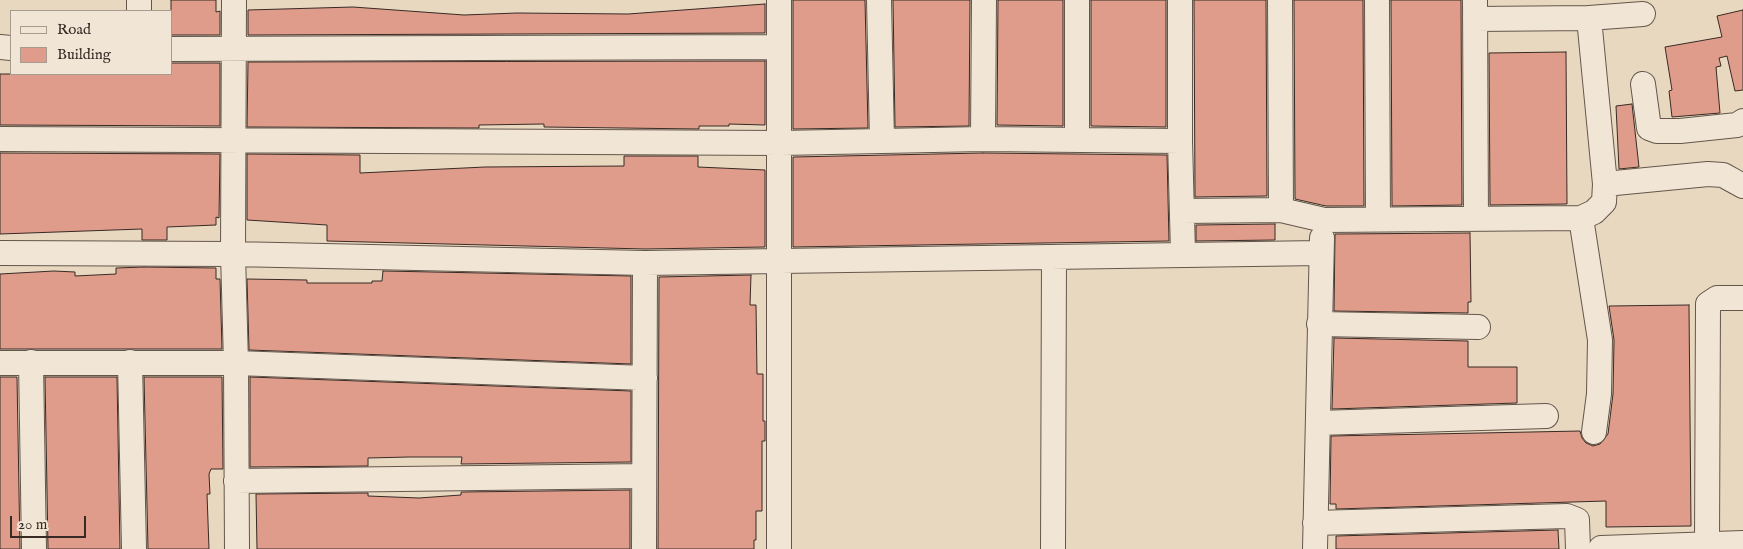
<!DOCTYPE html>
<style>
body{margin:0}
#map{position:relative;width:1743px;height:549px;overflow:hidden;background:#e9d8c0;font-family:"IM FELL English",serif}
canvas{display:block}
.legend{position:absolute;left:10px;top:10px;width:162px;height:65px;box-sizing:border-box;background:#f1e6d6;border:1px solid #a79b8f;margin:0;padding:6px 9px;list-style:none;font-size:15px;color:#372a24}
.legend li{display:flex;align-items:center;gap:10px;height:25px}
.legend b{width:25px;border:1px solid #a79b8f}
.scale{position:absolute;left:10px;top:516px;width:76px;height:22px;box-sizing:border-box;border:2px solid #372a24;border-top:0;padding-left:6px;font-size:15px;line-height:18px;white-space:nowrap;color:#372a24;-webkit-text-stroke:4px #f1e6d6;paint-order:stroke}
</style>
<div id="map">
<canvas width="1743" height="549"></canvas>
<ul class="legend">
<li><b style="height:6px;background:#f1e6d6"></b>Road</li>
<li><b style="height:14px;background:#df9c8b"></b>Building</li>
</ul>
<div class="scale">20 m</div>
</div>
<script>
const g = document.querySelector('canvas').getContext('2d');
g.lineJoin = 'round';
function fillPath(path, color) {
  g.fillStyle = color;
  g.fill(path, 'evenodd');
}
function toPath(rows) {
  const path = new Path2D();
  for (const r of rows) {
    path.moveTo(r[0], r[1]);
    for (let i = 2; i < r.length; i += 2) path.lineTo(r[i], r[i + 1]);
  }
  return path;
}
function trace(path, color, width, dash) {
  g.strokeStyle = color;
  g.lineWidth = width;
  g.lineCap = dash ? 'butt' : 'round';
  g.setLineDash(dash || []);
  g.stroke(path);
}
const building = toPath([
 [171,0,216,0,216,12,220,11,220,35,171,35,171,0],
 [793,0,865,0,868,128,793,129,793,0],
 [893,0,970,0,969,126,895,127,893,0],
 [998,0,1063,0,1063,126,997,125,998,0],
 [1091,0,1166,0,1166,127,1091,126,1091,0],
 [1194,0,1266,0,1267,196,1195,197,1194,0],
 [1294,0,1363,0,1364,206,1326,206,1295,199,1294,0],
 [1391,0,1461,0,1462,205,1392,206,1391,0],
 [765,4,765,33,248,35,248,10,353,7,464,15,517,13,628,14,765,4],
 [1743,10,1743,90,1735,91,1727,56,1719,58,1721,66,1716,67,1720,113,1672,117,1669,91,1672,90,1665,47,1722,37,1717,16,1743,10],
 [1566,52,1567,204,1490,205,1489,53,1566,52],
 [765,61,765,125,729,124,729,126,699,126,699,129,544,127,544,124,479,125,479,128,247,127,248,62,765,61],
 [171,63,220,63,220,126,0,125,0,74,171,74,171,63],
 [1632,104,1639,167,1619,169,1616,106,1632,104],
 [0,153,220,154,219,218,216,217,216,225,167,227,167,240,142,240,142,229,0,234,0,153],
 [983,153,1167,155,1169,241,793,247,793,157,983,153],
 [247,154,360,155,360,173,485,167,624,166,624,156,698,156,698,167,765,170,765,247,645,249,327,241,327,225,247,220,247,154],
 [1275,224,1275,240,1196,241,1196,225,1275,224],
 [1470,233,1471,302,1468,302,1468,313,1334,311,1335,234,1470,233],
 [144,267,216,268,216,279,220,279,222,349,0,349,0,274,54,271,75,272,75,276,116,274,116,268,144,267],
 [383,271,631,276,631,364,249,350,247,279,307,280,307,283,372,283,372,281,382,281,383,271],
 [751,275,750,305,756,305,757,374,763,374,763,421,765,421,765,441,762,441,762,511,756,511,756,540,754,540,754,549,658,549,659,277,751,275],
 [1689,305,1691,526,1606,527,1606,501,1336,509,1336,504,1330,504,1331,436,1580,431,1582,438,1586,443,1593,446,1600,444,1608,434,1613,394,1614,340,1609,306,1689,305],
 [1334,338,1468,341,1468,367,1517,367,1517,403,1332,409,1334,338],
 [0,377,17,377,20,549,0,549,0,377],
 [45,377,117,377,120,549,48,549,45,377],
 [144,377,222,377,223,469,211,469,209,474,210,494,207,494,209,549,148,549,144,377],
 [250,377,631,391,631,462,461,464,462,457,409,457,368,458,368,466,250,467,250,377],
 [630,490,630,549,257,549,256,494,368,493,368,496,419,498,461,495,461,492,630,490],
 [1558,530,1559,549,1336,549,1336,536,1558,530]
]);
fillPath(building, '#df9c8b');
trace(building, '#372a24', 1);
const street = toPath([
 [234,0,233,254,236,363,237,549],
 [779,0,779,549],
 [879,0,882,141],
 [1180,0,1180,141,1183,253],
 [1280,0,1281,210],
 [1377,0,1378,219],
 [1475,0,1476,219],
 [139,11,139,0],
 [1475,19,1589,18],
 [0,47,11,48],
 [171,49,779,47],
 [1643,84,1649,128,1657,131,1680,131,1737,125,1743,121],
 [0,139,781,143,983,139,1180,141],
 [983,139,984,0],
 [1077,139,1077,0],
 [1605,184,1708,174,1723,175,1743,186],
 [1182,211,1281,210,1324,220,1581,218,1594,212,1604,202,1605,184,1589,18,1643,14],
 [1581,218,1600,340,1599,394,1594,432],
 [0,253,233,254,645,263,1320,253],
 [1319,324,1478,327],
 [31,362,34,549],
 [130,362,134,549],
 [0,363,236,363,645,378],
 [1318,423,1546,416],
 [236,481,644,476],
 [1315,523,1567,516,1577,520,1578,549],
 [1707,543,1708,304,1717,298,1743,298],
 [1601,548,1743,543],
 [644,549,645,263],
 [1053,549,1054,257],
 [1315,549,1322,238]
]);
trace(street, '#64564b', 26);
trace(street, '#f1e6d6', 24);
</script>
